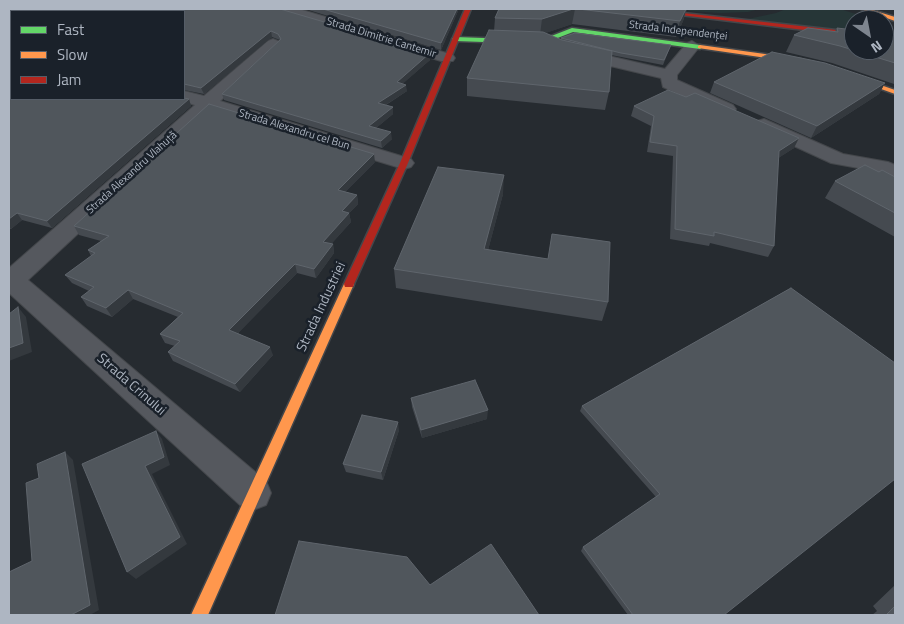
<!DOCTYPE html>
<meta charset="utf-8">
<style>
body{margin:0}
#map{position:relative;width:904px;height:624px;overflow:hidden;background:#262b30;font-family:"Titillium Web",sans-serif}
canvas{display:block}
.frame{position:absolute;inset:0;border:10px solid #aeb6c2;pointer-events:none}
.legend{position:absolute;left:10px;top:10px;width:175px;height:90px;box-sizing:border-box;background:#1a212a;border:1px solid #555d67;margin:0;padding:6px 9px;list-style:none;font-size:15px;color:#aeb6c2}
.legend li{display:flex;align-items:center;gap:10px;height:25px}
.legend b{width:25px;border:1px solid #555d67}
.north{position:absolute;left:844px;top:10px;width:50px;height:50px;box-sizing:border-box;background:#1a212a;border:1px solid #555d67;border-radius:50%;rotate:147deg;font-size:14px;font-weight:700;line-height:20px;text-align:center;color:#aeb6c2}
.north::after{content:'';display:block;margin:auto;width:18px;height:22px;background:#7e858f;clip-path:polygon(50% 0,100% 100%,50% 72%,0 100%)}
</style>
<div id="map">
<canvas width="904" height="624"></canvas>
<div class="frame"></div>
<ul class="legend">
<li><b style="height:6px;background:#63d668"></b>Fast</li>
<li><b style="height:6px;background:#ff974d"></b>Slow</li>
<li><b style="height:6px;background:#b3261e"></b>Jam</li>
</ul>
<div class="north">N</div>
</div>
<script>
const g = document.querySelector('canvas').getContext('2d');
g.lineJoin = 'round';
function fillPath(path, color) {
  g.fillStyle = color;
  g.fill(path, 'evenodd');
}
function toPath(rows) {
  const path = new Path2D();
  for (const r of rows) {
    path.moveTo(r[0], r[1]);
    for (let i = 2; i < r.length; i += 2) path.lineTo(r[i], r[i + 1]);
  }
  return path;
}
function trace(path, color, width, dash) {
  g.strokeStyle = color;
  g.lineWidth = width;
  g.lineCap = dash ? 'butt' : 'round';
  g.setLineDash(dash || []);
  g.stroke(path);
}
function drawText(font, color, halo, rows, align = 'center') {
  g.font = font + ' "Titillium Web",sans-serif';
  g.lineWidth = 5;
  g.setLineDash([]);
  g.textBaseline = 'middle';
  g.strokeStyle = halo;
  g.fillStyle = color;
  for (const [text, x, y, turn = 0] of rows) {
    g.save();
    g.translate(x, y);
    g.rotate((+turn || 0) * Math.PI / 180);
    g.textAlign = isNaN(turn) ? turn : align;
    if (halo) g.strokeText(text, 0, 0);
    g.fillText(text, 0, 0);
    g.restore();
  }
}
fillPath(toPath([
 [687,9,759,9,748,12,720,13,689,11],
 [786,9,840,9,875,20,854,20,854,32,743,20,776,13]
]), '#263637');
const street = toPath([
 [278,9,299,9,453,55,455,58,453,61,441,61,280,12,278,9],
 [273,39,278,41,281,44,278,47,220,101,411,159,414,163,411,167,404,169,397,167,211,110,28,280,266,481,271,493,266,505,253,510,240,505,9,293,9,268,195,105,178,100,184,99,184,91,204,96,268,41,273,39],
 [692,41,700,46,677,75,677,80,733,105,736,109,733,113,721,113,663,87,661,78,568,56,566,53,574,48,665,69,687,43,692,41],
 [764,119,843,154,888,162,895,165,895,180,875,171,831,163,757,129,754,125,757,121,764,119]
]);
const fast = toPath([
 [572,28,700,45,703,47,700,49,573,32,542,44,455,41,452,39,455,37,541,40,572,28]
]);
const slow = toPath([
 [861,9,869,9,895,17,895,21,861,9],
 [700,45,801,59,804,61,801,63,698,48,698,46,700,45],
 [845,74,849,74,895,90,895,94,845,76,845,74],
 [349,280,354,284,208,615,191,615,344,284,349,280]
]);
const jam = toPath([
 [465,9,471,9,408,163,354,284,353,287,345,287,344,284,400,163,465,9],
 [631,9,647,9,854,32,854,36,631,9]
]);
trace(street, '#44474b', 2);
trace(fast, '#44474b', 3);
trace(slow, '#44474b', 3);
trace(jam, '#44474b', 3);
fillPath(street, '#55585e');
fillPath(fast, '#63d668');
fillPath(slow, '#ff974d');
fillPath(jam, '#b3261e');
fillPath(toPath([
 [9,9,280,9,430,60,403,83,407,91,386,105,393,107,393,114,376,128,392,139,382,148,224,100,222,94,280,40,272,37,204,94,184,90,184,11,11,99,189,99,191,106,52,228,22,220,11,229,9,229],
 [305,9,458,9,458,11,441,50],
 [499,9,687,9,683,21,676,37,572,24,545,33,561,40,561,38,671,45,663,65,611,55,609,92,605,110,467,96,467,78,494,31,495,18],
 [837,28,895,37,895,83,894,84,832,63,786,52,794,35,835,31],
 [714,82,885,83,879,94,811,138,710,93],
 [634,106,794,148,778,158,774,246,768,257,710,243,709,246,670,239,673,156,647,152,651,126,631,116],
 [375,162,345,192,357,195,358,204,349,213,351,222,331,244,333,244,334,253,316,278,297,273,238,333,273,355,240,392,173,361,168,352,175,346,165,343,160,334,178,317,133,299,112,317,87,306,81,297,89,291,72,283,65,275,91,256,88,250,101,241,79,235,74,226],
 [879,172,895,177,895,237,825,198,835,181],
 [503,194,488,250,547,259,608,302,602,321,396,288,394,269],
 [791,288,724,615,628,615,581,551,583,547,656,497,580,411,582,406],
 [411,398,487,419,422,438,412,407],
 [399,430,383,480,346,472,343,464],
 [895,585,895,615,872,615,877,611,873,606]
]), '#454a50');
fillPath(toPath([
 [457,9,458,9,458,11,441,50,441,43],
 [573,9,575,9,572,24,540,35,542,19],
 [686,9,683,21,676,37,680,21],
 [271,31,272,37,204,94,201,88],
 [430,53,430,60,398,88,397,82],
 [885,83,879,94,811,138,817,126],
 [406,85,407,91,379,109,378,103],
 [189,99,191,106,52,228,47,221],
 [393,107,393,114,370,133,369,126],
 [391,132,392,139,382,148,381,141],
 [799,138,794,148,774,161,779,151],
 [374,154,375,162,339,198,338,190],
 [504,175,503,194,483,269,484,249],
 [357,195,358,204,349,213,351,222,325,251,323,242,342,211],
 [17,213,22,220,11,229,9,227,9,219],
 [333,244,334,253,316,278,314,269],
 [295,264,297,273,233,338,229,330],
 [128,290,133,299,112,317,106,308],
 [18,307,26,317,32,352,9,361,9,348],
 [270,347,273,355,240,392,235,384],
 [488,410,487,419,422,438,421,430],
 [398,422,399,430,383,480,381,472],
 [156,431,162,439,170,465,152,474,187,544,136,579,127,572,145,466],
 [65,452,73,460,99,610,90,615,71,615]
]), '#34393e');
const building = toPath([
 [9,9,280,9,430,53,397,82,406,85,378,103,393,107,369,126,391,132,381,141,222,94,281,39,278,34,271,31,201,88,184,84,184,11,11,11,11,99,184,99,184,98,189,99,47,221,17,213,9,219,9,9],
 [323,9,457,9,441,43,323,9],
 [499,9,573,9,542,19,495,18,499,9],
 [578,9,686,9,680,21,578,9],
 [808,28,838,32,837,28,854,30,854,50,884,50,884,34,895,37,895,63,840,46,794,35,808,28],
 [489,30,543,32,562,40,612,51,609,92,467,78,489,30],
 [575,33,671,45,664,60,621,53,561,38,575,33],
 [772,52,825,63,885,83,817,126,714,82,772,52],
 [668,90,686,97,695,93,799,138,779,151,774,246,714,232,714,236,675,229,677,146,650,142,654,116,634,106,668,90],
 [209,104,374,154,338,190,357,195,342,211,349,213,323,242,333,244,314,269,295,264,229,330,270,347,235,384,168,352,180,341,160,334,183,313,128,290,106,308,81,297,94,287,65,275,95,253,88,250,109,236,74,226,209,104],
 [865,165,879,172,882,170,895,177,895,213,835,181,865,165],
 [438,167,504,175,484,249,548,259,552,234,610,242,608,302,394,269,438,167],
 [791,288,895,363,895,479,724,615,633,615,583,547,660,494,582,406,791,288],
 [18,307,23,343,9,348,9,314,18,307],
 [475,380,488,410,421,430,411,398,475,380],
 [362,415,398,422,381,472,343,464,362,415],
 [156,431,164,457,145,466,180,537,127,572,82,464,156,431],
 [65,452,90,605,71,615,9,615,9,572,32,561,26,483,39,478,37,464,65,452],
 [299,541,407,557,430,585,491,544,539,615,275,615,299,541],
 [895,606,895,615,886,615,895,606]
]);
fillPath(building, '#50565c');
trace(building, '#5f656c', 1);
drawText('11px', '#aeb6c2', '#1a212a', [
 ["Strada Independenței",678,31,7],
 ["Strada Dimitrie Cantemir",381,38,17],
 ["Strada Alexandru cel Bun",294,130,17],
 ["Strada Alexandru Vlahuță",132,173,-42]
]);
drawText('14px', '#aeb6c2', '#1a212a', [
 ["Strada Industriei",322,307,-65],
 ["Strada Crinului",131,385,41]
]);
</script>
